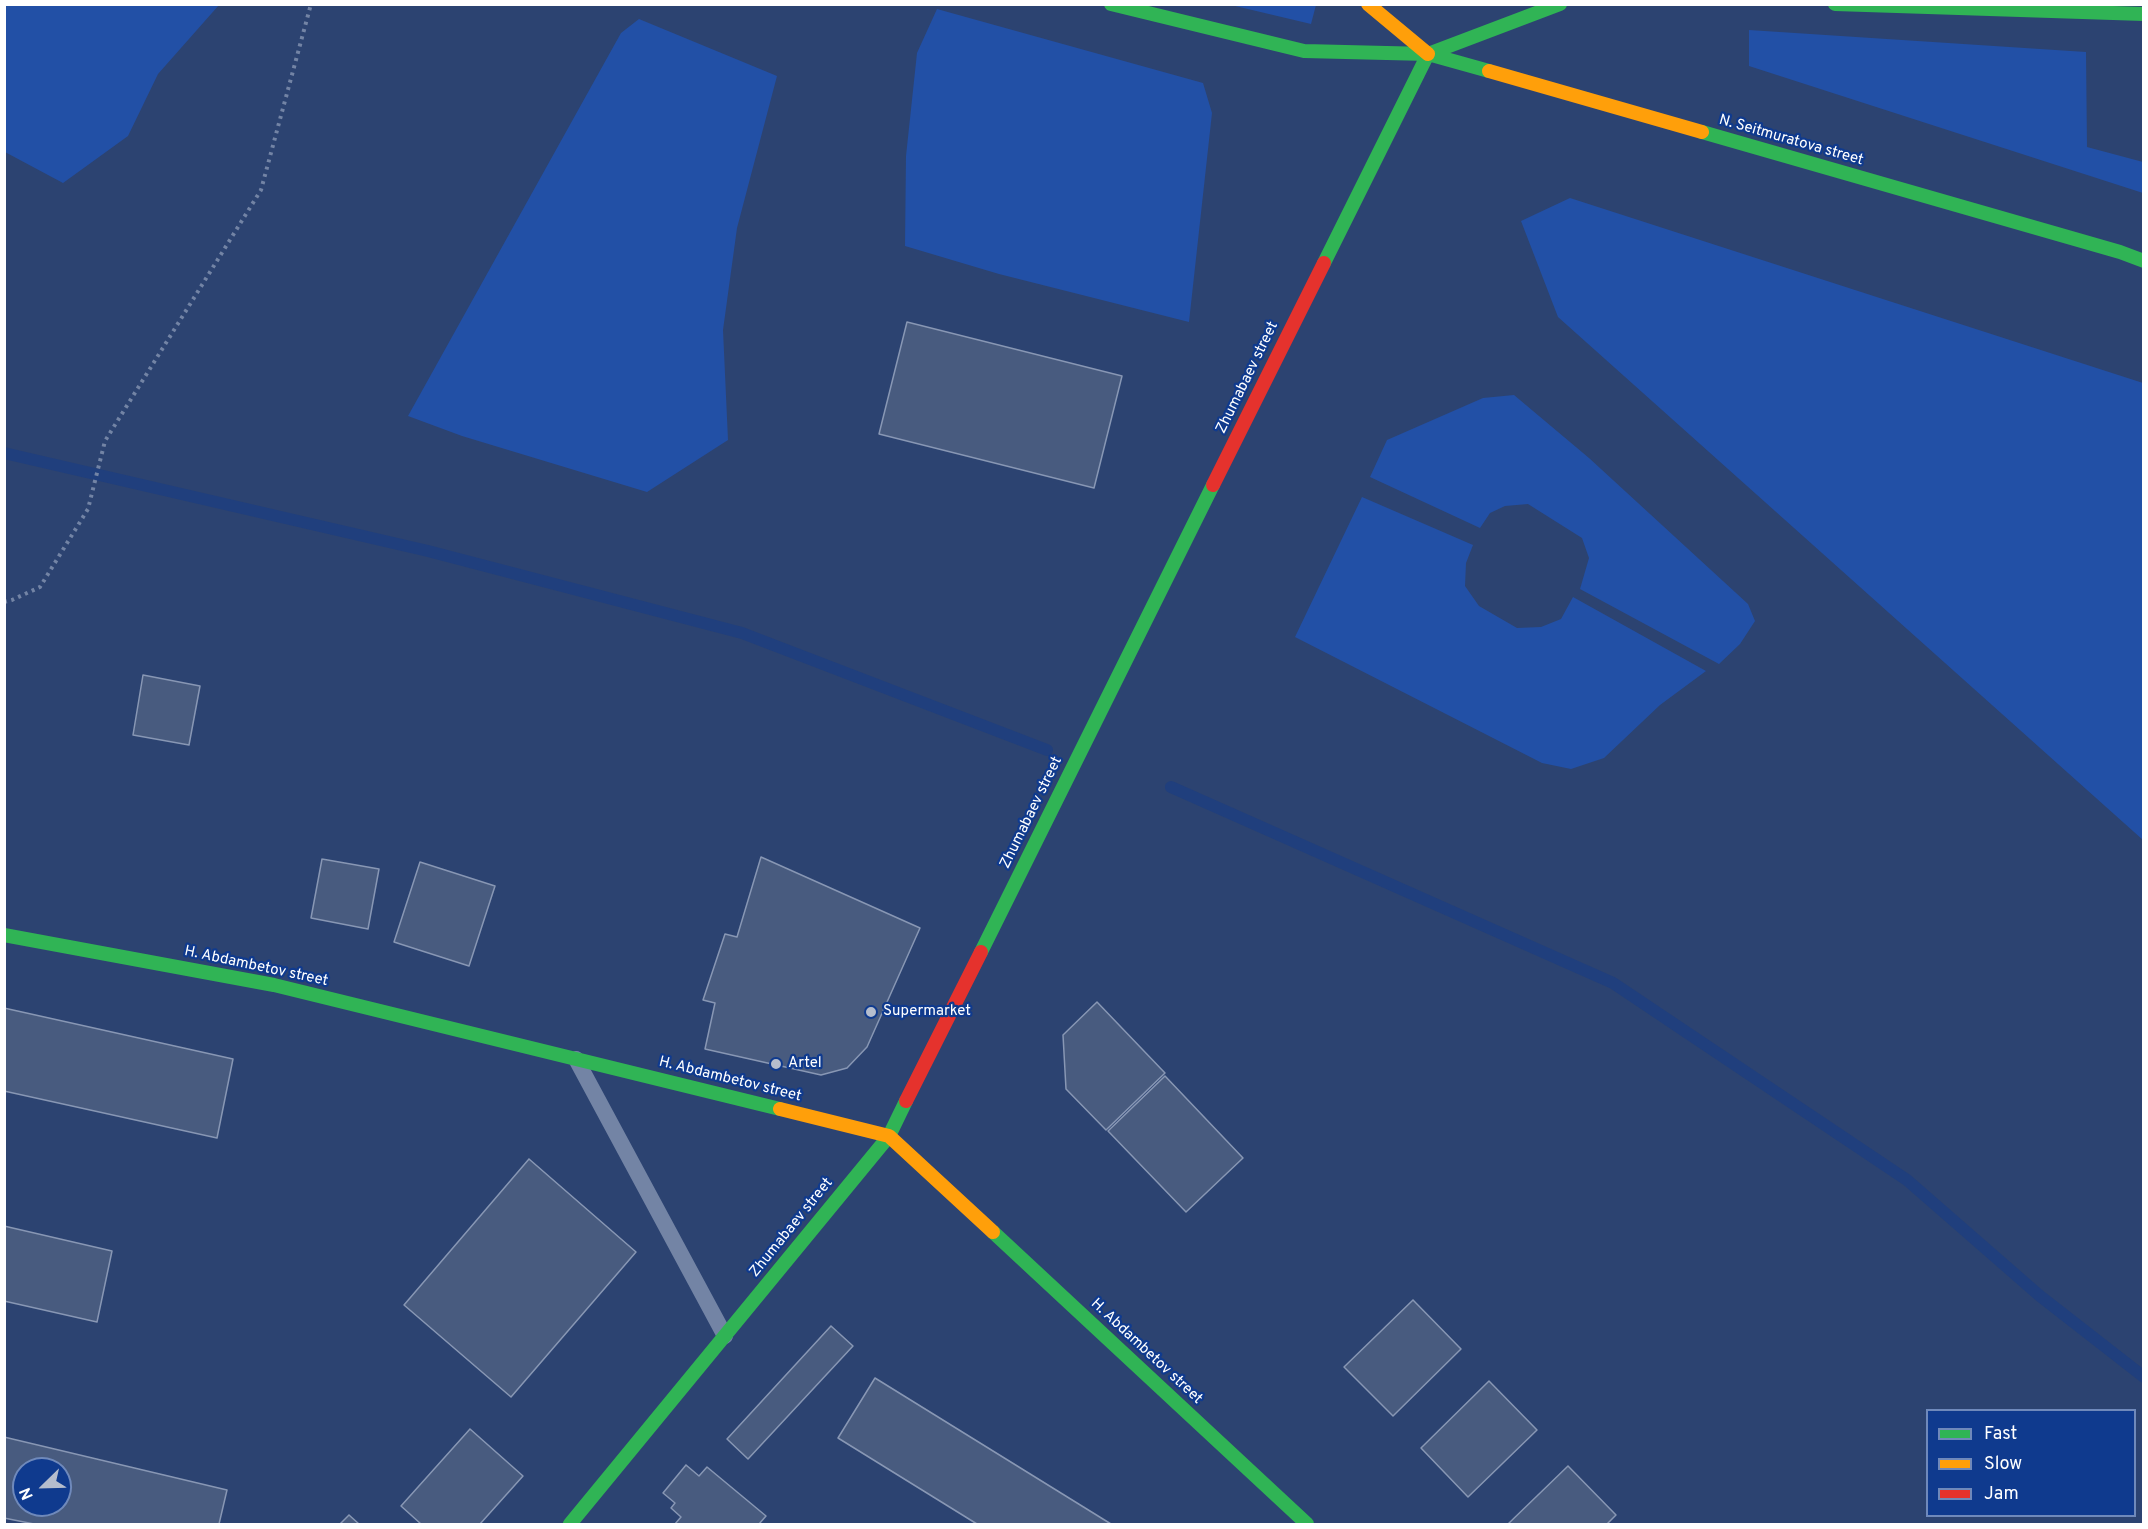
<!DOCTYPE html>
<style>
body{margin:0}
#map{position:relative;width:2148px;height:1529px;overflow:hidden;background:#2c4371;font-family:Overpass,sans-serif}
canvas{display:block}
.frame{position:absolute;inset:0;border:6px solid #fff;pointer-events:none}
.legend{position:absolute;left:1926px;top:1409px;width:210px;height:108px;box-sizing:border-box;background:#0f3a8e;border:2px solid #6f89bb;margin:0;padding:8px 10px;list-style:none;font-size:18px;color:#fff}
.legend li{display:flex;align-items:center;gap:12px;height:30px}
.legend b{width:30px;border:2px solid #6f89bb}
.north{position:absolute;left:12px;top:1457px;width:60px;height:60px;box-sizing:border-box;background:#0f3a8e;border:2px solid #6f89bb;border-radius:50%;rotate:247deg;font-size:16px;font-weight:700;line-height:24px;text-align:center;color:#fff}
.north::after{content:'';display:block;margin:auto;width:21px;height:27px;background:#b5bdcd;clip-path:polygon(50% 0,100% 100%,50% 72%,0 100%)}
</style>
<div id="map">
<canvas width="2148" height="1529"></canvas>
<div class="frame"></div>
<ul class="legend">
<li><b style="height:8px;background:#30b455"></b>Fast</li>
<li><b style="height:8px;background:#ff9f0a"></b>Slow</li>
<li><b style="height:8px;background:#e5322d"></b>Jam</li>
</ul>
<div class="north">N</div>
</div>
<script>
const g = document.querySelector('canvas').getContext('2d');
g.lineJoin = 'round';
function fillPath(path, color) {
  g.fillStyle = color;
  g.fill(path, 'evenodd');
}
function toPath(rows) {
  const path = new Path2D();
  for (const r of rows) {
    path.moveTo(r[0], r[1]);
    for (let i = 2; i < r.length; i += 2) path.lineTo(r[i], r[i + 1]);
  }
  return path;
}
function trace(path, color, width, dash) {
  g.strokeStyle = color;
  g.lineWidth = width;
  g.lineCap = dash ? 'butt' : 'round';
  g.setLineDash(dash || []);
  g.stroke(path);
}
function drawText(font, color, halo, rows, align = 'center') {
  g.font = font + ' Overpass,sans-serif';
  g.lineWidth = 4.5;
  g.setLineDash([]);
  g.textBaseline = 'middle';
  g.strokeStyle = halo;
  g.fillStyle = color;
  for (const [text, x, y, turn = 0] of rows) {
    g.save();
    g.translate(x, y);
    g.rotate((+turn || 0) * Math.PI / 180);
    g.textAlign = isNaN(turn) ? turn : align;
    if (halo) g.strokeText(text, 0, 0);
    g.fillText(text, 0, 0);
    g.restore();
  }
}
fillPath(toPath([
 [4,5,5,4,219,5,158,74,128,136,63,183,5,152],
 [1231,5,1316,5,1311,24],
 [937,9,1203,83,1212,113,1189,322,999,274,905,246,906,156,917,53],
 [639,19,777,76,737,228,723,330,728,440,647,492,462,436,408,416,621,33],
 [1749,30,2086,52,2087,147,2143,162,2143,193,1749,66],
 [1570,198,2143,383,2143,840,1558,317,1521,221],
 [1514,395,1589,458,1748,604,1755,621,1740,644,1719,664,1580,589,1589,558,1582,538,1528,504,1505,506,1490,513,1480,528,1370,477,1387,440,1483,398],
 [1362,497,1473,545,1466,563,1465,586,1479,606,1517,628,1541,627,1561,619,1573,597,1706,671,1660,705,1604,758,1571,769,1542,763,1295,637]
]), '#2250a6');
trace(toPath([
 [4,453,428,551,742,633,1047,750],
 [1171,787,1613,983,1907,1180,2040,1296,2144,1377]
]), '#203f7d', 12);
const building = toPath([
 [907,322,1122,376,1094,488,879,434,907,322],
 [143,675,200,686,189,745,133,735,143,675],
 [761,857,920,928,867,1047,847,1068,821,1075,705,1049,715,1003,703,1000,725,934,737,937,761,857],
 [322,859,379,869,368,929,311,918,322,859],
 [420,862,495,886,469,966,394,942,420,862],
 [1097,1002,1165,1073,1106,1130,1066,1089,1063,1035,1097,1002],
 [4,1008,233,1059,217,1138,4,1091,4,1008],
 [1165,1076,1243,1158,1186,1212,1108,1131,1165,1076],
 [529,1159,636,1252,511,1397,404,1305,529,1159],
 [4,1226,112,1251,97,1322,4,1301,4,1226],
 [1413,1300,1461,1349,1393,1416,1344,1367,1413,1300],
 [831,1326,853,1346,748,1459,727,1439,831,1326],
 [875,1378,1111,1524,977,1524,838,1438,875,1378],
 [1489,1381,1537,1430,1468,1497,1421,1448,1489,1381],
 [470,1429,523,1476,480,1524,421,1524,401,1506,470,1429],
 [4,1437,227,1490,219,1524,34,1524,4,1518,4,1437],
 [24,1469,60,1469,60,1505,24,1505,24,1469],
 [686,1465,699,1476,707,1467,766,1516,759,1524,675,1524,681,1517,671,1508,675,1503,663,1493,686,1465],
 [1568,1466,1616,1515,1607,1524,1508,1524,1568,1466],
 [349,1515,359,1524,340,1524,349,1515]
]);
fillPath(building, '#485b7f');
trace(building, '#8897b4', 1.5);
trace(toPath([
 [4,602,12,600,40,587,88,509,105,441,261,190,311,4]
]), '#7384a5', 4, [3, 4.5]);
trace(toPath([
 [576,1059,725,1336]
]), '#7384a5', 16);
trace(toPath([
 [1111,4,1304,51,1428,54,1489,71],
 [1835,4,2144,14],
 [1428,54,1560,4],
 [1702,132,2120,252,2144,261],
 [1324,263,1428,54],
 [4,935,274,985,780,1109],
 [981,952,1213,485],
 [993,1232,1307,1524],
 [570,1524,889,1136,906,1101]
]), '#30b455', 14);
trace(toPath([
 [1368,4,1428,54],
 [1489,71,1702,132],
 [780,1109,889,1136,993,1232]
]), '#ff9f0a', 14);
trace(toPath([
 [1213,485,1324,263],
 [906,1101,981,952]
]), '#e5322d', 14);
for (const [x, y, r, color] of [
 [871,1012,6,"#b5bdcd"],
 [776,1064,6,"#b5bdcd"]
]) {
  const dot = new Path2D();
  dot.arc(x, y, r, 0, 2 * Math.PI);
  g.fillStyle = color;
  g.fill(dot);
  trace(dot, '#0f3a8e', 2);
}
drawText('15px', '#fff', '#0f3a8e', [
 ["N. Seitmuratova street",1791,141,16],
 ["Zhumabaev street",1248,378,-64],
 ["Zhumabaev street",1032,813,-64],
 ["H. Abdambetov street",256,967,12],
 ["H. Abdambetov street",730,1080,14],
 ["Zhumabaev street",792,1228,-51],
 ["H. Abdambetov street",1146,1352,43]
]);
drawText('15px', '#fff', '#0f3a8e', [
 ["Supermarket",883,1012],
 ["Artel",788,1064]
], 'left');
</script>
